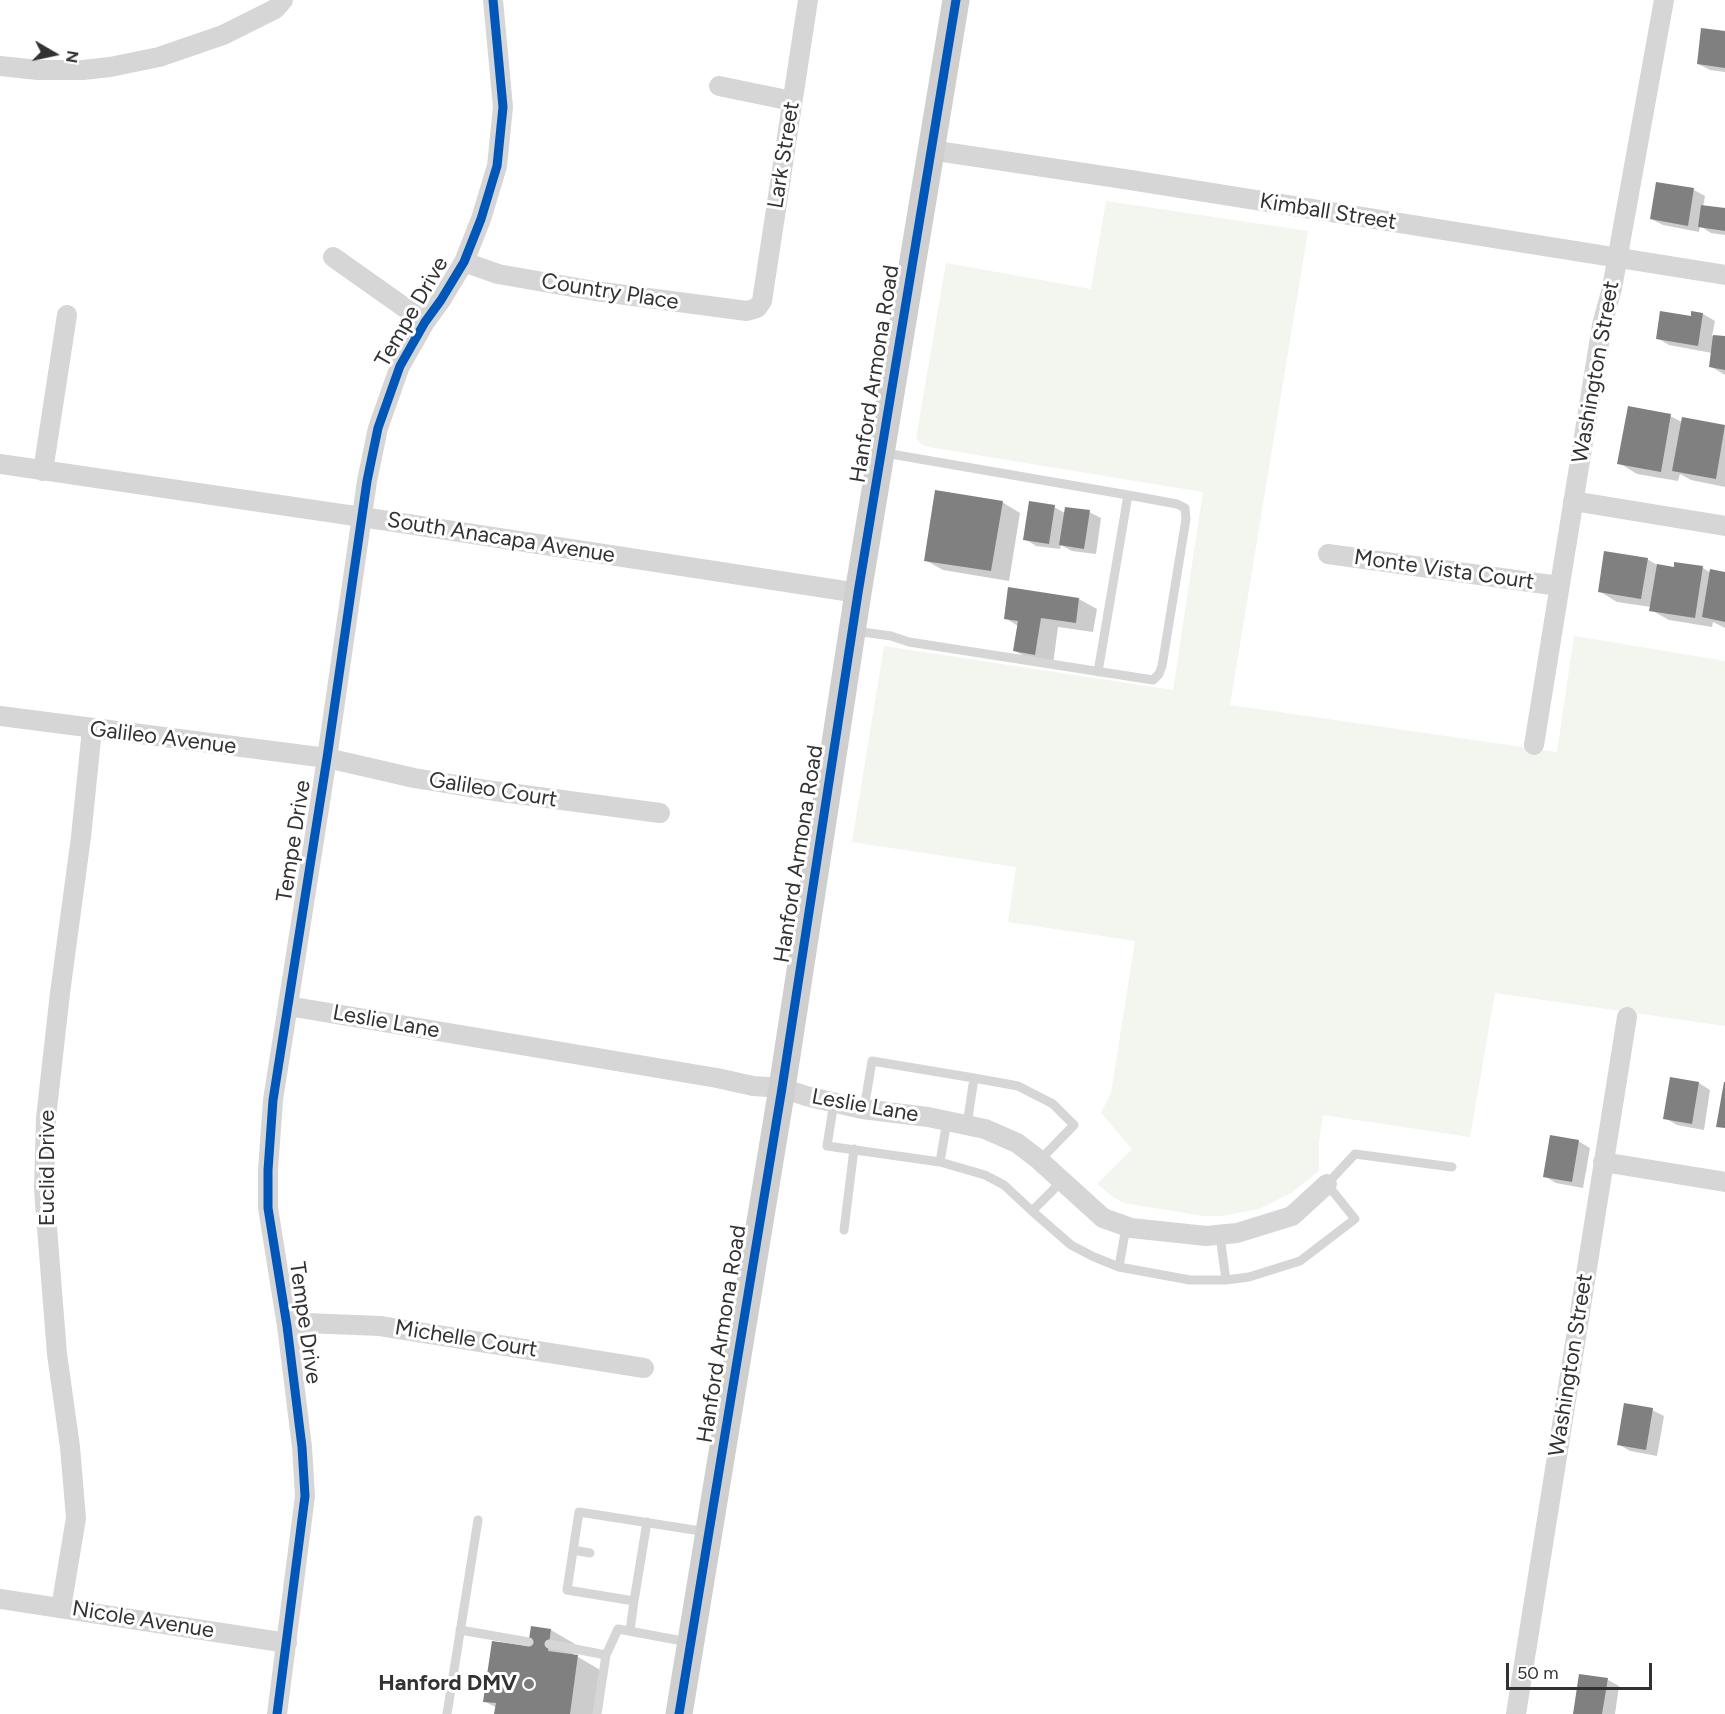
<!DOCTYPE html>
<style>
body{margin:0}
#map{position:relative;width:1725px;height:1714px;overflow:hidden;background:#fff;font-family:Figtree,sans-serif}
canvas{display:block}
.north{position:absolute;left:24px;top:24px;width:60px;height:60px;-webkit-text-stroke:4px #fff;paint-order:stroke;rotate:99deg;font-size:16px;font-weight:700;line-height:24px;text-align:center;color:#323232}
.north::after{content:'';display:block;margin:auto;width:21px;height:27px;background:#323232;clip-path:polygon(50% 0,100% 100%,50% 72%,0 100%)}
.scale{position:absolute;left:1506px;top:1663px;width:146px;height:27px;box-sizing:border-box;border:3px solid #323232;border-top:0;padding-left:8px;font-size:18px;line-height:21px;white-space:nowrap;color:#323232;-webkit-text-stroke:4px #fff;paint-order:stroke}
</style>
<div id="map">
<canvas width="1725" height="1714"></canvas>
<div class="north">N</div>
<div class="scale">50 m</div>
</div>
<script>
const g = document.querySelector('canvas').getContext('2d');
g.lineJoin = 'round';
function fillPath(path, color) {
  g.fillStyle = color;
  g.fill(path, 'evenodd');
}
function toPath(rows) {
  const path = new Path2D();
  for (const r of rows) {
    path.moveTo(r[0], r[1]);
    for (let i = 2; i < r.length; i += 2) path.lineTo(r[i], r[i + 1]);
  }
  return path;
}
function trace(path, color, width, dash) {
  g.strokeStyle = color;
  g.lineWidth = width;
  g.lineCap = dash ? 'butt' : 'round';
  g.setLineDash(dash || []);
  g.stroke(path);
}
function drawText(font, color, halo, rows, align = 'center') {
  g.font = font + ' Figtree,sans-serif';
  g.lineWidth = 6;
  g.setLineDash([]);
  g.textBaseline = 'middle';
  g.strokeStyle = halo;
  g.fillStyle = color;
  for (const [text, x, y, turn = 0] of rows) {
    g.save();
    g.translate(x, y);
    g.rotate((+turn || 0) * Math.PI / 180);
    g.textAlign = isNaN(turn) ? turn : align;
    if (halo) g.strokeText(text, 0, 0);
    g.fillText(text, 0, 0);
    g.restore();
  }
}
fillPath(toPath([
 [1106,201,1308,231,1230,705,1557,752,1574,636,1725,661,1725,1026,1495,993,1470,1137,1323,1115,1319,1141,1319,1171,1291,1193,1259,1209,1222,1216,1203,1216,1124,1203,1113,1197,1097,1184,1132,1149,1101,1113,1111,1093,1135,941,1008,922,1016,867,852,842,884,646,1173,690,1203,492,928,447,921,444,916,438,946,263,1091,289]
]), '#f2f6ee');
fillPath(toPath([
 [1725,33,1725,72,1710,70,1698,64],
 [1694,190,1705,196,1703,207,1725,210,1725,235,1711,233,1700,226,1699,232,1663,225,1651,219],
 [1693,313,1703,314,1715,321,1712,336,1725,338,1725,375,1710,366,1712,353,1669,345,1657,338,1692,317],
 [1670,416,1682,422,1683,419,1725,427,1725,487,1691,480,1680,474,1678,481,1637,474,1619,463],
 [1002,502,1020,513,1009,581,943,570,925,560],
 [1054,507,1065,513,1089,512,1101,518,1096,554,1072,551,1061,545,1060,549,1036,546,1025,539],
 [1647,559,1659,566,1675,569,1703,568,1711,573,1725,574,1725,628,1713,622,1712,627,1669,620,1651,610,1651,607,1617,602,1599,591],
 [1079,599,1097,609,1093,632,1058,627,1053,664,1033,661,1015,651,1018,626,1005,618],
 [1672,1079,1699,1083,1710,1090,1704,1130,1677,1125,1665,1118],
 [1578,1141,1590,1148,1583,1188,1556,1183,1544,1176],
 [1652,1410,1664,1416,1657,1456,1630,1451,1618,1444],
 [551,1630,575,1644,573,1656,578,1657,602,1671,595,1714,497,1714,497,1708,484,1701,529,1648],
 [1608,1680,1619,1686,1615,1714,1574,1714]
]), '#0003');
fillPath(toPath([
 [1701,28,1725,31,1725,68,1697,64],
 [1656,182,1694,188,1688,226,1650,219],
 [1701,205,1725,208,1725,231,1698,227],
 [1660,311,1691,316,1691,311,1703,313,1698,346,1656,339],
 [1713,335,1725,336,1725,370,1709,367],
 [1628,406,1671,414,1661,472,1617,464],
 [1682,417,1725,425,1716,479,1672,471],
 [935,490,1003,501,991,571,924,561],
 [1029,501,1055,505,1049,544,1023,540],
 [1065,507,1090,510,1084,549,1059,545],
 [1604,551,1648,558,1641,599,1598,592],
 [1674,562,1703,566,1695,618,1649,611,1657,564,1674,567],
 [1710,569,1725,572,1725,622,1702,617],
 [1008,587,1079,598,1076,623,1041,618,1035,655,1013,651,1018,621,1004,619],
 [1670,1077,1699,1082,1692,1124,1663,1119],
 [1724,1082,1725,1082,1725,1128,1716,1127],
 [1550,1135,1579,1140,1572,1182,1543,1177],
 [1624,1403,1653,1408,1646,1450,1617,1445],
 [531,1626,551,1629,548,1651,578,1655,570,1714,494,1714,496,1703,483,1702,492,1641,528,1646],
 [1579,1674,1608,1678,1602,1714,1573,1714]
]), '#808080');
trace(toPath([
 [885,453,1128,495,1098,672],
 [855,631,891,636,909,642,1153,680,1159,674,1162,666,1186,519,1185,508,1177,504,1128,495],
 [834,1102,827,1146,940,1162,985,1175,1004,1185,1032,1211],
 [864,1109,872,1061,974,1078],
 [967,1125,974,1078,1018,1086,1053,1104,1074,1125,1040,1160],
 [940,1162,947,1121],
 [1062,1181,1032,1211,1071,1245,1094,1257,1119,1267],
 [1126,1227,1119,1267,1190,1280,1226,1280],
 [844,1230,854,1149],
 [1220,1236,1226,1280,1249,1277,1300,1261,1355,1219,1327,1184,1355,1154,1452,1167],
 [647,1522,634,1601,567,1590,579,1512,707,1532],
 [573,1550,590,1553],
 [460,1630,529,1642],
 [630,1631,634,1601],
 [549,1644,606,1655],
 [447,1714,478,1520],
 [597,1714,606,1655,618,1629,688,1642]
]), '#d6d6d6', 9);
trace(toPath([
 [0,66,38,70,83,70,110,67,159,57,223,35,275,9,283,0],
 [719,86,792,101],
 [930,150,1124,179,1725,275],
 [333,257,425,322],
 [464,262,498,274,595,291,747,311,757,308,762,301,808,0],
 [0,464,362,517,858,593],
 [43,471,67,315],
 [1573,501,1725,526],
 [1328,554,1559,586],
 [0,716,327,758,414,778,494,791,660,813],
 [1534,745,1602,325,1612,288,1664,0],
 [288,1006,717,1078,753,1086,782,1088,806,1096,862,1109,928,1117,985,1129,1017,1143,1038,1159,1103,1218,1131,1228,1206,1236,1237,1233,1292,1216,1327,1184],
 [1603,1162,1725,1182],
 [287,1326,305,1323,380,1326,644,1368],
 [0,1599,287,1643],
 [61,1608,76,1518,70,1447,57,1354,44,1190,46,1118,60,993,81,837,92,729],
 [277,1714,305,1496,302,1447,287,1326,268,1208,268,1170,273,1100,327,758,367,481,378,428,400,366,425,322,441,300,464,262,481,219,497,166,503,107,493,0],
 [1516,1714,1627,1017]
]), '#d6d6d6', 20);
trace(toPath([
 [679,1714,782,1088,858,593,956,0]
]), '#cfcfcf', 27);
trace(toPath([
 [277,1714,305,1496,302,1447,287,1326,268,1208,268,1170,273,1100,327,758,367,481,378,428,400,366,425,322,441,300,464,262,481,219,497,166,503,107,493,0],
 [679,1714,782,1088,858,593,956,0]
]), '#0057b8', 9);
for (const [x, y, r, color] of [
 [529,1684,6,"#7a7a7a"]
]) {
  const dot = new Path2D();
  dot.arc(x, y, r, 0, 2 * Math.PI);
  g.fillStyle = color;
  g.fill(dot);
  trace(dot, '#fff', 2);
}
drawText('22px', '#323232', '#fff', [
 ["Lark Street",784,155,-81],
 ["Kimball Street",1328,212,9],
 ["Country Place",610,292,9],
 ["Tempe Drive",412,312,-60],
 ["Washington Street",1596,372,-80],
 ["Hanford Armona Road",875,374,-81],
 ["South Anacapa Avenue",501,538,9],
 ["Monte Vista Court",1444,570,8],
 ["Galileo Avenue",163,738,7],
 ["Galileo Court",493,790,9],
 ["Tempe Drive",294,841,-81],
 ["Hanford Armona Road",799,854,-81],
 ["Leslie Lane",386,1022,10],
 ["Leslie Lane",865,1106,10],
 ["Euclid Drive",48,1168,-90],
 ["Tempe Drive",305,1323,82],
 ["Hanford Armona Road",722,1334,-81],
 ["Michelle Court",466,1339,9],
 ["Washington Street",1571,1365,-81],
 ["Nicole Avenue",143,1620,9]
]);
drawText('bold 22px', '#323232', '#fff', [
 ["Hanford DMV",517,1684]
], 'right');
</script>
